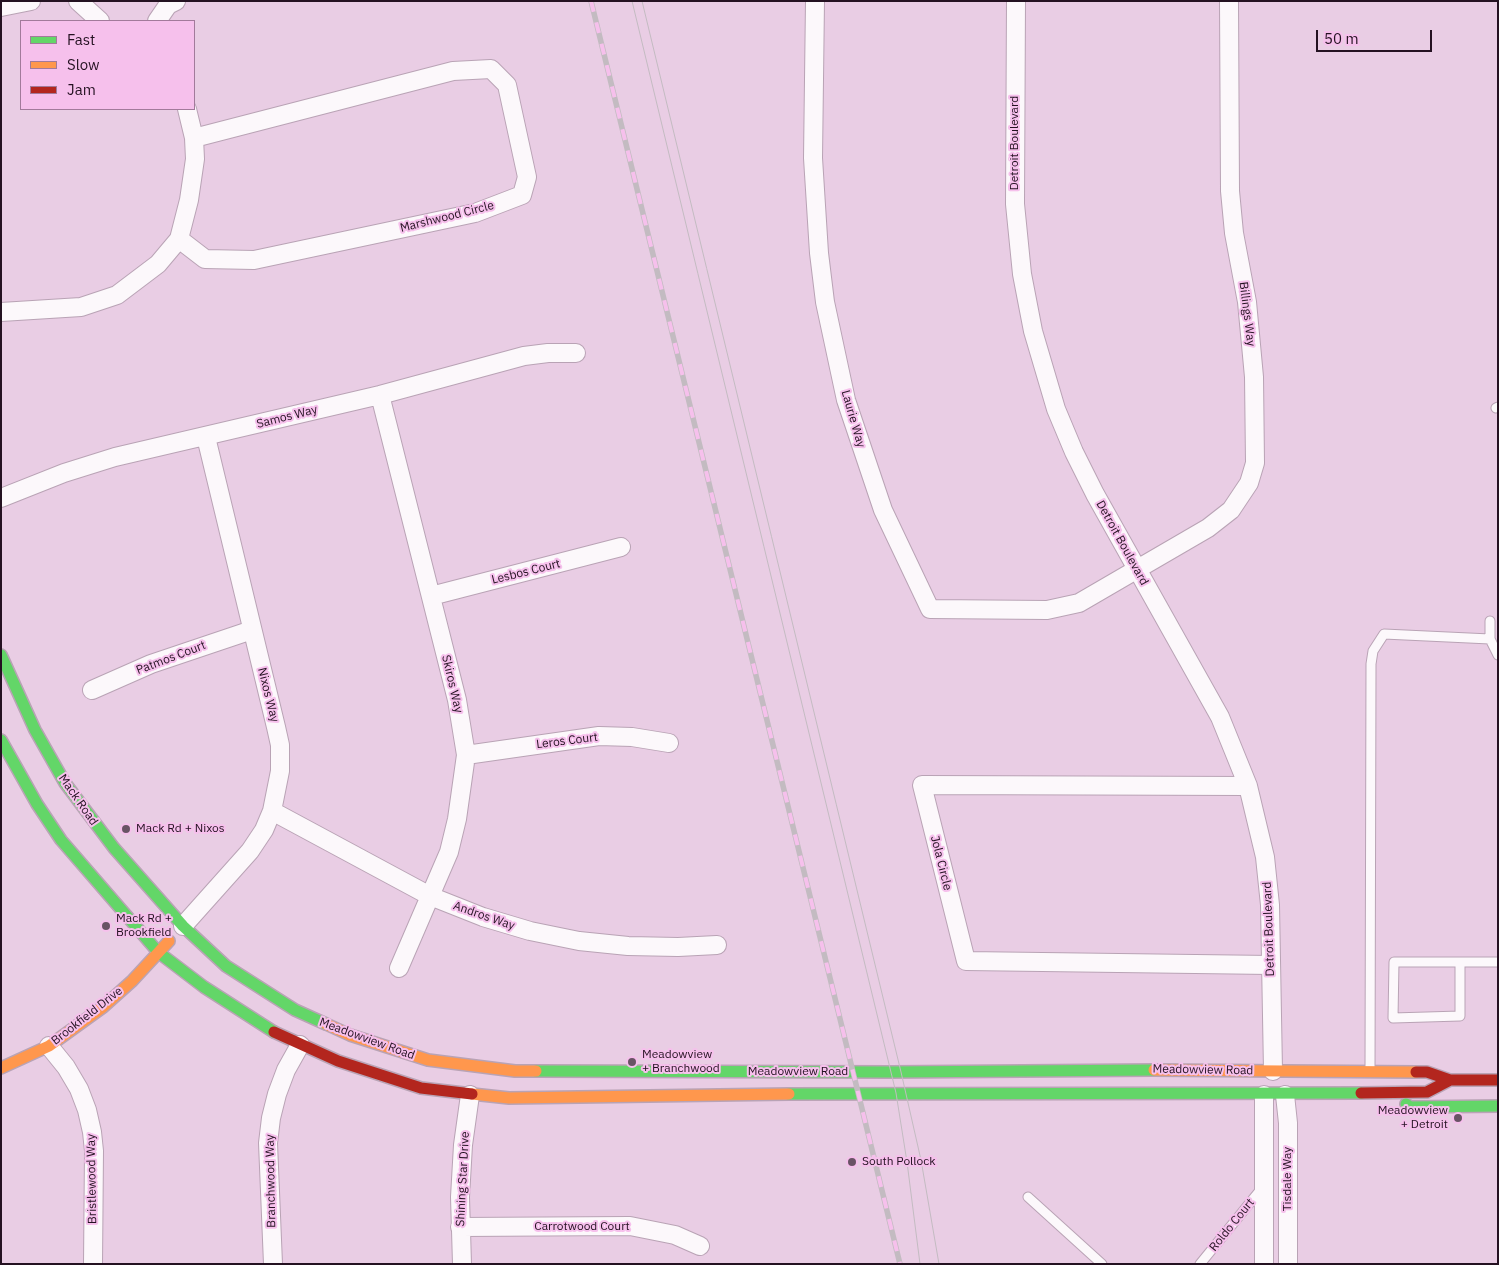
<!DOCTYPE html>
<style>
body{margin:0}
#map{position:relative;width:1499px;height:1265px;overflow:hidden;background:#e9cde4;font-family:"IBM Plex Sans",sans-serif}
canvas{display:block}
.frame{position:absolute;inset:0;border:2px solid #241121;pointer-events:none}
.legend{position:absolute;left:20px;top:20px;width:175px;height:90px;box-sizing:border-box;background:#f6c0ec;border:1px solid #a27a9b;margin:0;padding:6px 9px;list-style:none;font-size:15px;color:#241121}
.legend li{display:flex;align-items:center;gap:10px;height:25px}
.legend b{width:25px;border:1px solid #a27a9b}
.scale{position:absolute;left:1316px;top:30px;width:116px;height:22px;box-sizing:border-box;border:2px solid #241121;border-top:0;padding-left:6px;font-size:15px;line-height:18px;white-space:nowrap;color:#241121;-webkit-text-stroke:4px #f6c0ec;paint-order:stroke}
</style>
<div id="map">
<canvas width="1499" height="1265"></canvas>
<div class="frame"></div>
<ul class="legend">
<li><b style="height:6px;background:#63d668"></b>Fast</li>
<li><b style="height:6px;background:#ff974d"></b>Slow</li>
<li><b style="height:6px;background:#b3261e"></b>Jam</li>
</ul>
<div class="scale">50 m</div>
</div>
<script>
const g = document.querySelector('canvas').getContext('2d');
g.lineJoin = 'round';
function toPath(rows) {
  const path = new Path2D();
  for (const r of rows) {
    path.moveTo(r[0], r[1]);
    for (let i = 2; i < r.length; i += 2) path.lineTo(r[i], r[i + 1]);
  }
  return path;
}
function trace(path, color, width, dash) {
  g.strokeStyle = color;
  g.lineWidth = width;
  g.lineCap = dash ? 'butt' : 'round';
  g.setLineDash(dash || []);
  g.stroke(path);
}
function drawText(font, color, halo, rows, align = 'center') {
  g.font = font + ' "IBM Plex Sans",sans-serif';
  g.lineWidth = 4;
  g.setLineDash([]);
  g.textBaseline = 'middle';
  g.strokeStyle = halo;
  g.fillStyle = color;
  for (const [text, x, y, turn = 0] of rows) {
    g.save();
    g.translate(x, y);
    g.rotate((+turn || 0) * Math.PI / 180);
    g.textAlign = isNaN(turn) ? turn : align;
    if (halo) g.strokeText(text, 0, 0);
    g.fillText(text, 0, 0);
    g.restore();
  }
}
const lane = toPath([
 [1496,408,1498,407],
 [1490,621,1490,639,1498,655],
 [1460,962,1460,1016,1393,1018,1394,962,1498,962],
 [1370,1069,1371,664,1373,651,1384,634,1490,639],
 [1028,1197,1102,1264],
 [1200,1264,1262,1188]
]);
const street = toPath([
 [78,1,100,21],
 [815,1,813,158,819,253,825,302,846,400,883,510,930,609,1047,610,1079,603,1208,528,1231,510,1249,483,1255,463,1254,377,1247,302,1234,233,1230,191,1229,1],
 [1016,1,1015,204,1022,274,1033,331,1056,409,1074,452,1095,494,1220,717,1248,786,1265,857,1270,905,1273,1071],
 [1,7,31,1],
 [157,21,168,5,176,1],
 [179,239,205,259,254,260,475,213,522,195,527,177,507,85,491,69,453,71,194,138],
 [1,312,81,307,117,295,158,264,179,239,189,200,195,159,194,138,187,109],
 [380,395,457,700,466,755,457,819,449,852,399,968],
 [1,498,64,473,115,457,380,395,524,356,548,353,576,353],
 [431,596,621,547],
 [92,690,151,664,252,630],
 [466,755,599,736,632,737,669,743],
 [1248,786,922,785,966,961,1271,965],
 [272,811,430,896,483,917,530,931,579,941,628,946,678,947,717,945],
 [183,926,250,851,264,830,272,811,280,771,280,745,276,727,206,437],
 [49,1046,66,1067,79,1089,87,1110,92,1132,94,1151,93,1264],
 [1285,1095,1288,1123,1288,1264],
 [460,1227,630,1226,675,1235,700,1246],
 [273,1264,268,1143,271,1118,277,1094,286,1070,300,1045],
 [462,1264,460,1197,463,1145,470,1095],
 [1264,1264,1264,1095]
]);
const fast = toPath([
 [1,655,35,730,65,783,114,848,183,926,226,966,295,1010,326,1024],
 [1,740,37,804,61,840,158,952,204,987,274,1032],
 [536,1071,891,1072,1154,1070],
 [789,1094,1361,1093],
 [1406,1104,1410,1107,1498,1106]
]);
const slow = toPath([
 [326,1024,350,1035,428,1060,515,1071,536,1071],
 [1,1068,49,1046,103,1007,132,981,169,941],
 [1154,1070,1416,1072],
 [472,1094,509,1098,789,1094]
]);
const jam = toPath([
 [274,1032,338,1061,421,1088,472,1094],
 [1416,1072,1427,1072,1450,1080,1498,1080],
 [1361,1093,1427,1092,1450,1080]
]);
trace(lane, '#b9a3b5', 11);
trace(street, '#b9a3b5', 20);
trace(fast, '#b9a3b5', 14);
trace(slow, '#b9a3b5', 14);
trace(jam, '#b9a3b5', 14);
trace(lane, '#fcf8fb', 9);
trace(street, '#fcf8fb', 18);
trace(fast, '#63d668', 11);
trace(slow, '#ff974d', 11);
trace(jam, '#b3261e', 11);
trace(toPath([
 [632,1,896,1093,907,1162,920,1264],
 [642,1,901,1072,921,1160,939,1264]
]), '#c3bbc1', 1);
const rail = toPath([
 [591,1,900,1264]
]);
trace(rail, '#c3bbc1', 5.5);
trace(rail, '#f6c0ec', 4, [11]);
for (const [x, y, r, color] of [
 [126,829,5,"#695365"],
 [106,926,5,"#695365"],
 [632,1062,5,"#695365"],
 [1458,1118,5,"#695365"],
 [852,1162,5,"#695365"]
]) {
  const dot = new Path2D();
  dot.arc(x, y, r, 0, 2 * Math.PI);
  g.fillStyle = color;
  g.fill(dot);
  trace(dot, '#f6c0ec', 2);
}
drawText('12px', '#241121', '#f6c0ec', [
 ["Detroit Boulevard",1015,143,-90],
 ["Marshwood Circle",447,217,-14],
 ["Billings Way",1247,314,83],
 ["Samos Way",287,417,-14],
 ["Laurie Way",853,419,74],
 ["Detroit Boulevard",1122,543,61],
 ["Lesbos Court",526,572,-14],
 ["Patmos Court",171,658,-21],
 ["Skiros Way",452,684,77],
 ["Nixos Way",268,695,76],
 ["Leros Court",567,741,-7],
 ["Mack Road",78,800,55],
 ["Jola Circle",941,863,76],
 ["Andros Way",484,916,19],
 ["Detroit Boulevard",1269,929,-92],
 ["Brookfield Drive",87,1016,-38],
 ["Meadowview Road",367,1039,20],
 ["Meadowview Road",1203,1070,1],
 ["Meadowview Road",798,1072],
 ["Bristlewood Way",92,1179,-91],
 ["Shining Star Drive",463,1179,-87],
 ["Tisdale Way",1288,1179,-90],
 ["Branchwood Way",271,1181,-91],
 ["Roldo Court",1232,1225,-51],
 ["Carrotwood Court",582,1227]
]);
drawText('12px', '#241121', '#f6c0ec', [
 ["Mack Rd + Nixos",136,829],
 ["Mack Rd +",116,919],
 ["Brookfield",116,933],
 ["Meadowview",642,1055],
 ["+ Branchwood",642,1069],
 ["Meadowview",1448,1111,"right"],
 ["+ Detroit",1448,1125,"right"],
 ["South Pollock",862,1162]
], 'left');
</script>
